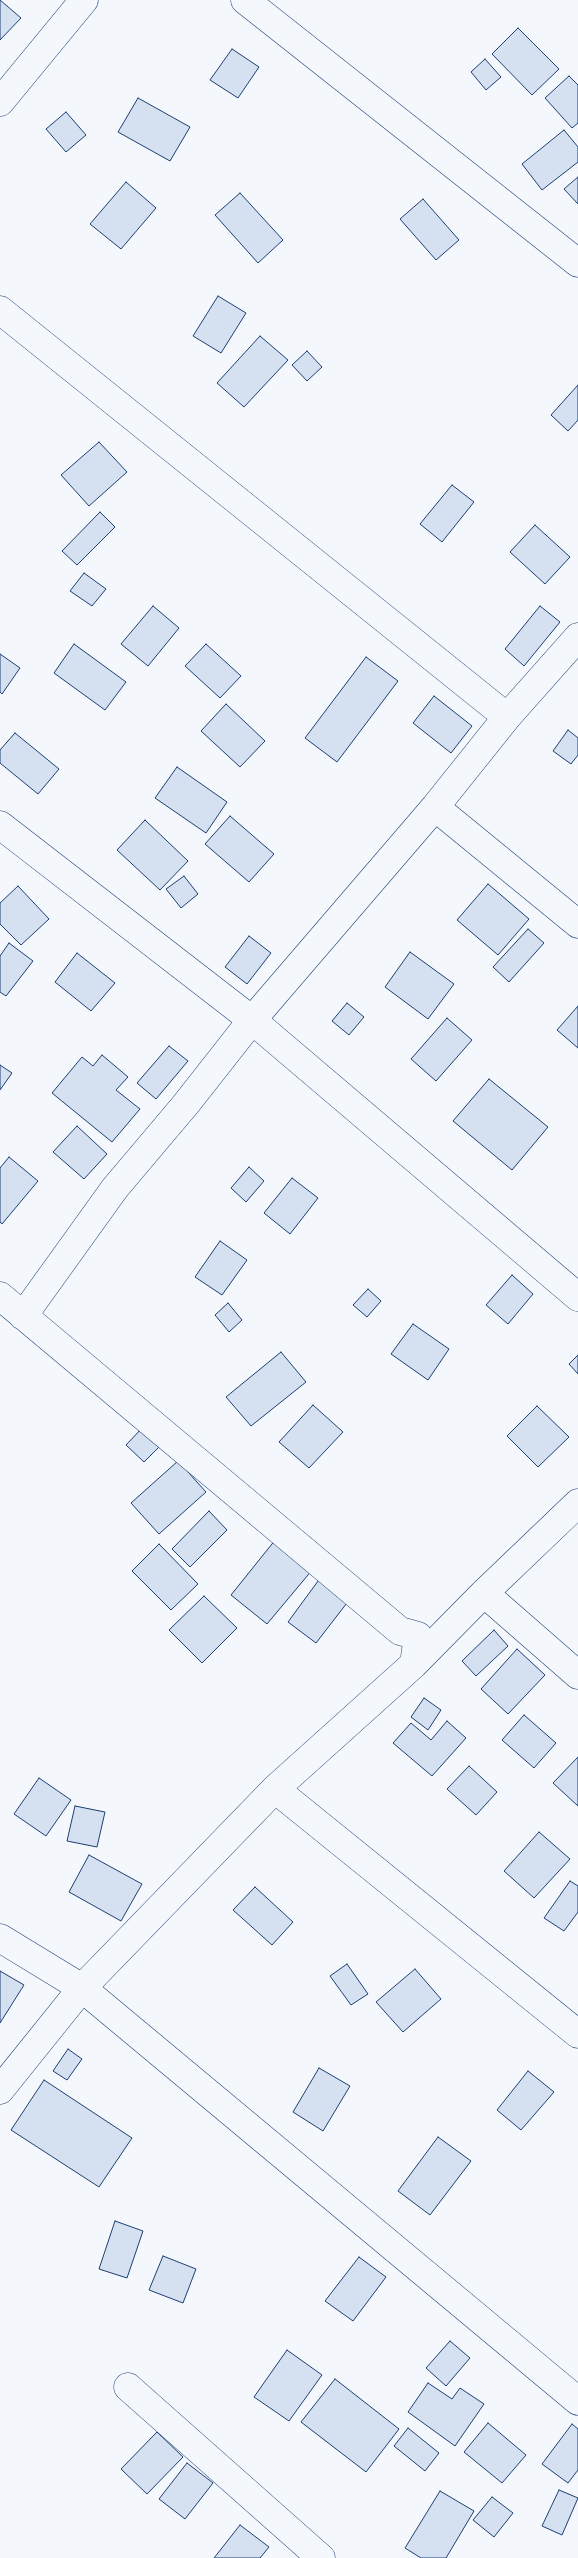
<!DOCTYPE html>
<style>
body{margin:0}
canvas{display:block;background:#f4f7fb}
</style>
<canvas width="578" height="2558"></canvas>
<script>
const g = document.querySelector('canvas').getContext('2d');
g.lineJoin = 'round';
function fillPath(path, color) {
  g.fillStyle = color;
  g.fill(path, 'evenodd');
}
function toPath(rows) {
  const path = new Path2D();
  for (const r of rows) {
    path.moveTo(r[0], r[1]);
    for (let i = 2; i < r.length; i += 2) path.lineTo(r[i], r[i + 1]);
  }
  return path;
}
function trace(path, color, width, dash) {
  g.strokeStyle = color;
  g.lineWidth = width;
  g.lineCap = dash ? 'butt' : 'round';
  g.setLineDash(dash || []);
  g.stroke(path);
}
const building = toPath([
 [0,0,21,18,0,40,0,0],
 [518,28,559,69,532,95,492,54,518,28],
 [232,49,259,67,238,98,210,80,232,49],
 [485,59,501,77,486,90,471,72,485,59],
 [569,76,578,85,578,123,572,128,545,98,569,76],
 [138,98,190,127,170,161,118,132,138,98],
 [66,112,86,135,66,152,46,129,66,112],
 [564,130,578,147,578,162,542,190,522,164,564,130],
 [578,177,578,204,564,189,578,177],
 [126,182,156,208,121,249,90,224,126,182],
 [240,193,283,240,258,263,215,215,240,193],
 [423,199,459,240,436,260,400,219,423,199],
 [218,296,246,313,221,353,193,336,218,296],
 [260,336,288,360,244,407,217,383,260,336],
 [307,351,322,367,307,381,292,365,307,351],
 [578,385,578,420,568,431,551,415,578,385],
 [99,442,127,472,89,506,61,475,99,442],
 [452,485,474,502,442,542,420,524,452,485],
 [100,512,115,527,77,565,62,551,100,512],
 [535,525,570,557,545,584,510,552,535,525],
 [84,573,106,589,92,606,70,591,84,573],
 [153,606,179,628,148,666,121,644,153,606],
 [540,606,560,622,524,666,505,649,540,606],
 [74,644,126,682,105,710,54,673,74,644],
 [206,644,241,676,220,698,185,666,206,644],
 [0,654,20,668,2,694,0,692,0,654],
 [366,657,398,681,337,762,305,738,366,657],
 [434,696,472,726,451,753,413,723,434,696],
 [226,704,265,741,240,767,201,731,226,704],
 [568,730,578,738,578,755,571,764,553,751,568,730],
 [15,733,59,769,38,794,0,763,0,750,15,733],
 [177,767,227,802,206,833,155,798,177,767],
 [230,816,274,854,249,882,205,844,230,816],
 [145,820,188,861,160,890,117,850,145,820],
 [184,876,198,894,181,908,166,889,184,876],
 [488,884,529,919,498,955,457,920,488,884],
 [18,886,49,919,21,945,0,924,0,903,18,886],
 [528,929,544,943,509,982,493,967,528,929],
 [249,936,271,953,247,984,225,967,249,936],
 [9,943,33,961,6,996,0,992,0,956,9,943],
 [410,952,454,984,428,1019,385,987,410,952],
 [77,953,115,983,91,1011,55,982,77,953],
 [347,1003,364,1017,349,1035,332,1021,347,1003],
 [578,1006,578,1048,557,1030,578,1006],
 [447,1018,472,1040,436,1081,411,1059,447,1018],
 [169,1046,188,1061,156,1099,137,1083,169,1046],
 [102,1055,128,1077,116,1090,140,1109,112,1142,52,1093,82,1057,93,1066,102,1055],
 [0,1065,12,1073,0,1090,0,1065],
 [489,1079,548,1127,512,1170,453,1121,489,1079],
 [77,1126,107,1154,84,1179,53,1152,77,1126],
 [9,1157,38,1181,2,1224,0,1222,0,1168,9,1157],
 [249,1167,264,1181,246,1202,231,1188,249,1167],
 [292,1178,318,1198,290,1234,264,1213,292,1178],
 [220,1241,247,1260,222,1295,195,1277,220,1241],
 [512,1275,533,1294,508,1324,486,1305,512,1275],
 [368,1289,381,1301,367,1317,353,1305,368,1289],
 [228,1303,242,1320,229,1332,215,1315,228,1303],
 [413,1324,449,1349,428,1380,391,1354,413,1324],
 [281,1352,306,1382,251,1426,226,1397,281,1352],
 [578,1355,578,1374,569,1364,578,1355],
 [313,1405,343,1432,309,1468,279,1442,313,1405],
 [537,1406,569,1437,538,1467,507,1436,537,1406],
 [144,1426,162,1444,144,1462,126,1445,144,1426],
 [178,1461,206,1492,159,1534,131,1503,178,1461],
 [209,1511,227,1530,190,1567,172,1549,209,1511],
 [276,1539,313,1569,267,1624,231,1595,276,1539],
 [159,1544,198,1584,171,1610,132,1571,159,1544],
 [321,1577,350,1599,316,1643,288,1622,321,1577],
 [204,1596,237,1628,202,1663,169,1630,204,1596],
 [494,1630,508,1646,476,1676,462,1661,494,1630],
 [517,1649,545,1675,508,1714,481,1689,517,1649],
 [424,1698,441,1710,428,1730,411,1717,424,1698],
 [524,1715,556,1743,534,1768,502,1740,524,1715],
 [447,1721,466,1738,432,1776,393,1743,411,1723,431,1740,447,1721],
 [578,1757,578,1806,553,1783,578,1757],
 [469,1766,497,1792,476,1815,447,1789,469,1766],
 [39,1778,71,1800,46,1836,14,1814,39,1778],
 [75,1806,105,1812,97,1847,67,1841,75,1806],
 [539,1832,570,1859,534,1898,504,1871,539,1832],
 [89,1855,142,1884,121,1921,69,1892,89,1855],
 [570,1881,578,1886,578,1912,564,1931,544,1918,570,1881],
 [255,1887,293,1922,272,1945,233,1910,255,1887],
 [347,1964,368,1994,351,2005,330,1976,347,1964],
 [415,1969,441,1999,403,2032,376,2002,415,1969],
 [0,1971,24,1985,0,2023,0,1971],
 [68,2049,82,2059,67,2080,53,2071,68,2049],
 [319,2068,350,2086,323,2131,293,2112,319,2068],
 [528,2071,554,2092,521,2130,497,2110,528,2071],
 [44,2080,132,2138,99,2187,11,2130,44,2080],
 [438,2137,471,2161,430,2215,398,2191,438,2137],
 [115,2221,143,2231,127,2278,99,2269,115,2221],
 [163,2256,196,2269,183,2303,149,2290,163,2256],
 [359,2257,386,2277,353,2321,325,2301,359,2257],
 [450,2341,470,2358,446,2386,426,2368,450,2341],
 [287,2350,322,2375,289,2421,254,2397,287,2350],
 [335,2379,399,2429,366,2472,301,2422,335,2379],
 [428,2383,452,2399,460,2388,484,2404,455,2446,408,2412,428,2383],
 [488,2423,526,2455,502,2483,464,2452,488,2423],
 [572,2424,578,2429,578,2470,568,2483,542,2464,572,2424],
 [408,2428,439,2453,425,2471,394,2446,408,2428],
 [157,2432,183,2457,147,2494,121,2469,157,2432],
 [187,2463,213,2483,185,2519,159,2499,187,2463],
 [559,2490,578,2498,562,2535,542,2526,559,2490],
 [440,2491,474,2511,446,2558,421,2558,405,2548,440,2491],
 [492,2497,513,2513,494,2537,473,2520,492,2497],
 [240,2525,269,2547,260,2558,214,2558,240,2525]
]);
fillPath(building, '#d5e0f0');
trace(building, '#1d3f73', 1);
const street = toPath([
 [245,0,578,263],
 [0,102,84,0],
 [0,310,507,717],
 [435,807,578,924],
 [0,1296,400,1631,418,1636,414,1664],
 [23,1316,115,1188,186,1104,252,1020,435,807,507,717,578,637],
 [484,1593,578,1675],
 [275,1789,578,2034],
 [0,1938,82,1988,578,2401],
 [0,2090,82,1988,275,1789,414,1664,484,1593,578,1503],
 [128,2387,321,2558]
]);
const secondary = toPath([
 [0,825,252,1020,578,1297]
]);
trace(street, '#1d3f73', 29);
trace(secondary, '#1d3f73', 29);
trace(street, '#f4f7fb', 28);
trace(secondary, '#f4f7fb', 28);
</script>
